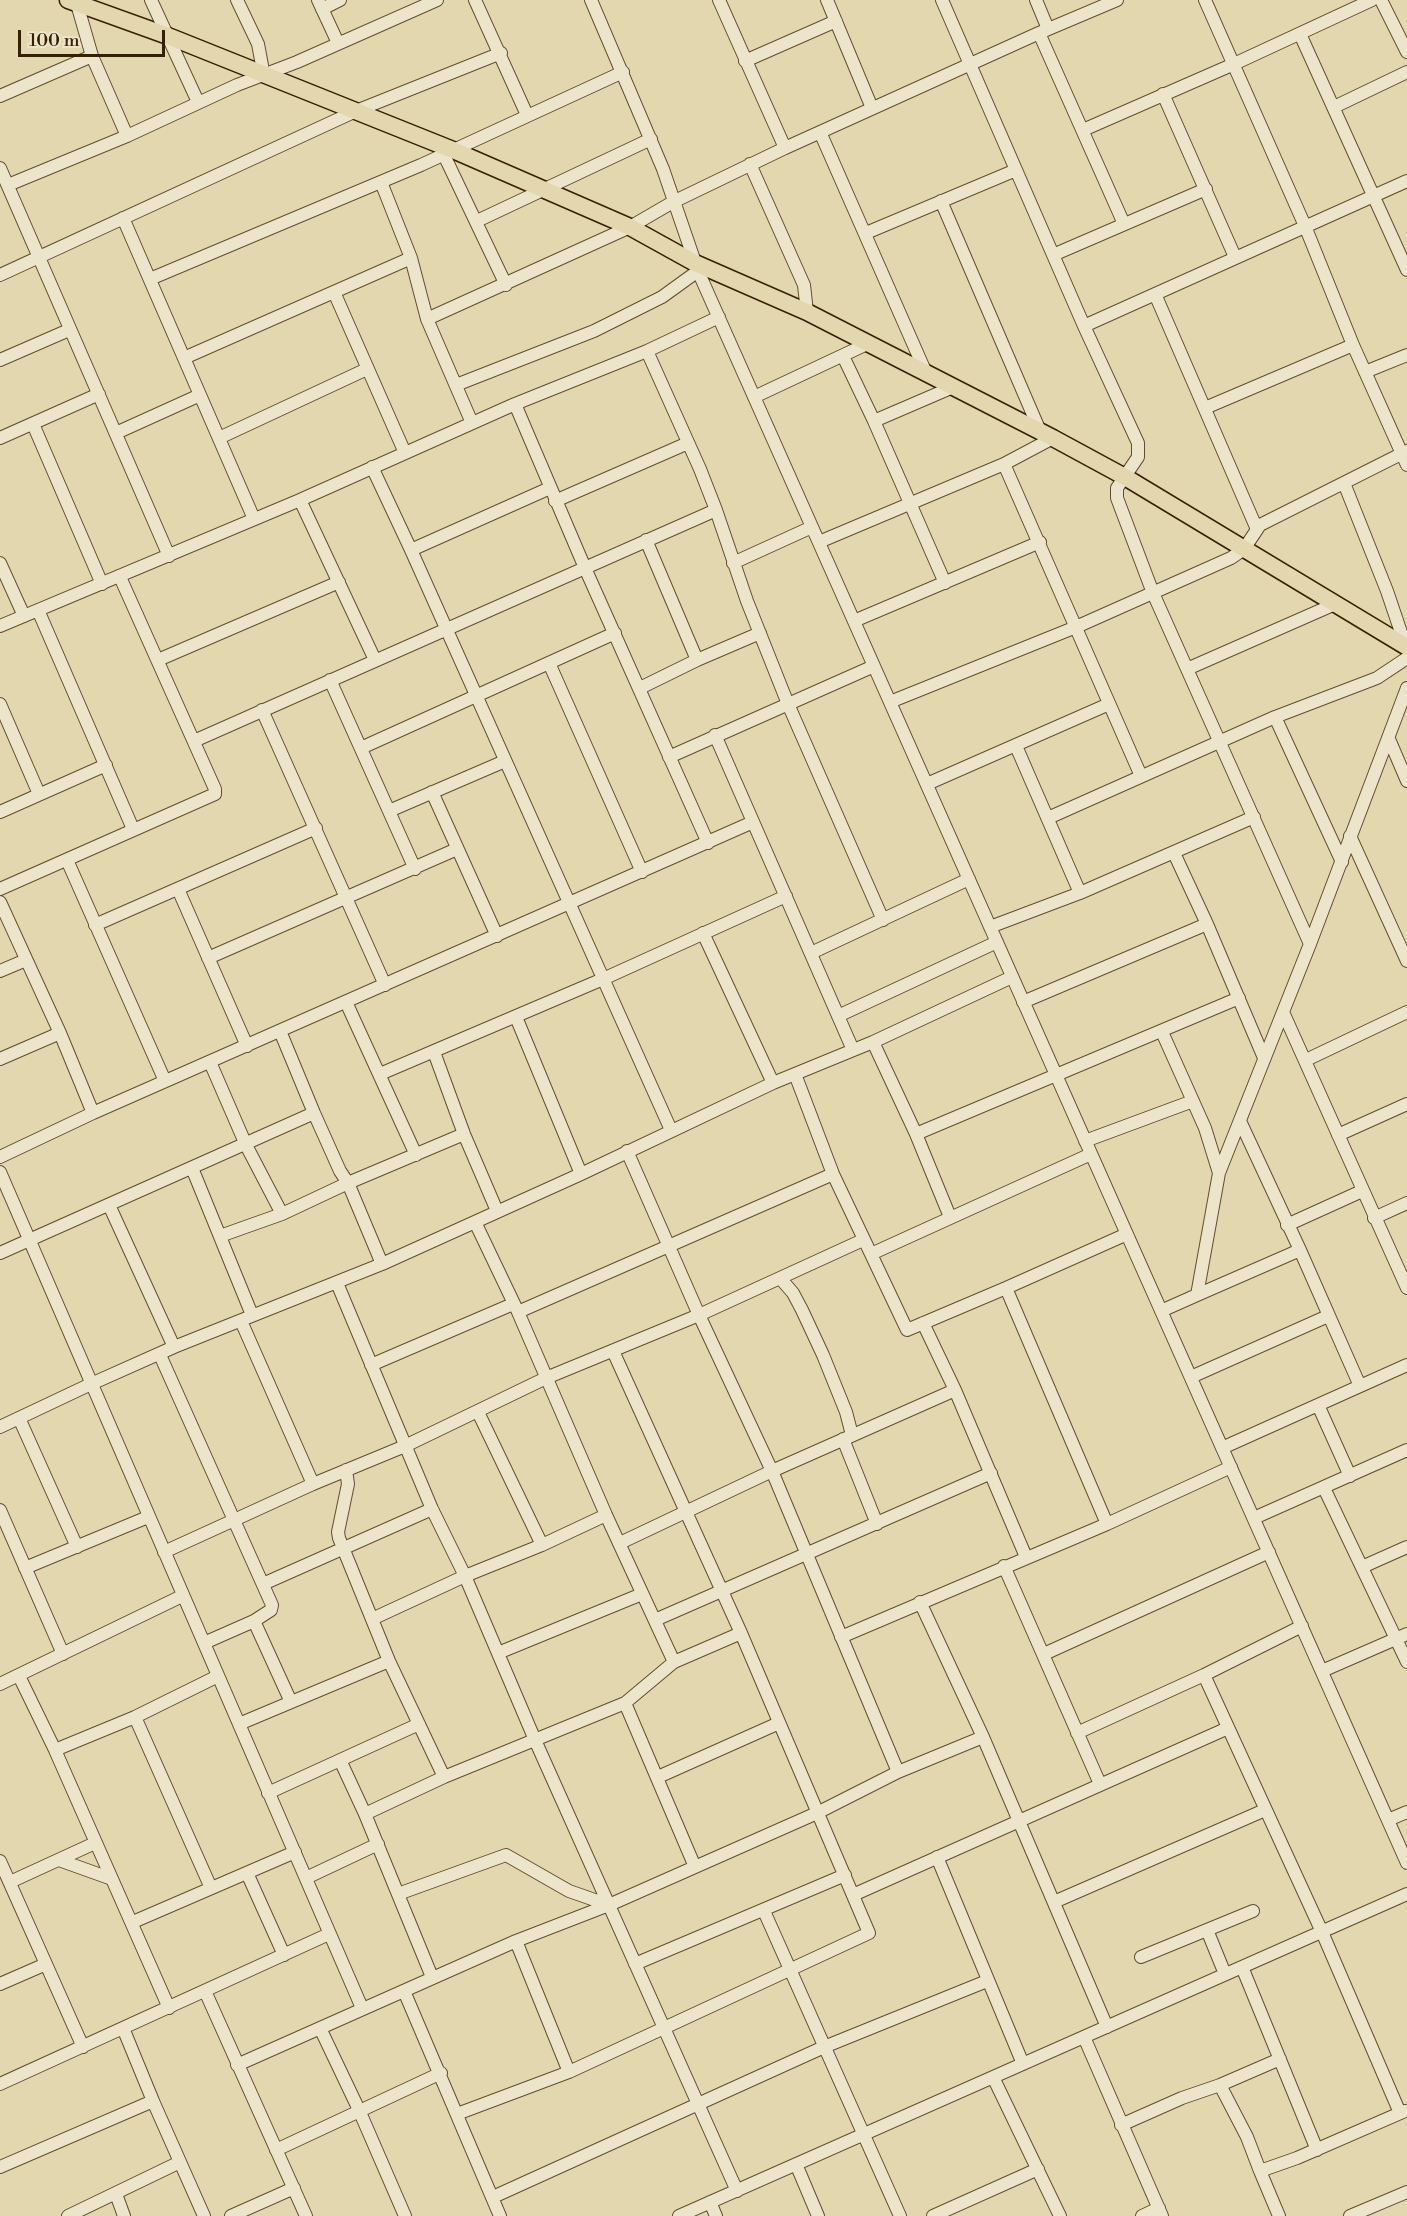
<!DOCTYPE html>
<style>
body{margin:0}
#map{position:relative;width:1407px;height:2216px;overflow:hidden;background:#e3d7af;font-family:"Libre Bodoni",serif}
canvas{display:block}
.scale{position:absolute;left:18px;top:30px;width:147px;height:27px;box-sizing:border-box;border:3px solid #362002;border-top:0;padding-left:8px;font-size:18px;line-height:21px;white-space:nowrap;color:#362002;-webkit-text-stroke:4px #ede5cb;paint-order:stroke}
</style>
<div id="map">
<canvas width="1407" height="2216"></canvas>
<div class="scale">100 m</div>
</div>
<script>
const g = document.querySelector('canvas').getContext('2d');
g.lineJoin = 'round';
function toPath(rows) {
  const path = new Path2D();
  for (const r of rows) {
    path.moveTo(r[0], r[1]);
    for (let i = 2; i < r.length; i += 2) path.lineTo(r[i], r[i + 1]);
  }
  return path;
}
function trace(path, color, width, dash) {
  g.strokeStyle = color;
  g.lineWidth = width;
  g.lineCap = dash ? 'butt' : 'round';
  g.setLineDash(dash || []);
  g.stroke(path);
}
const minor = toPath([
 [151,0,198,102],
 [237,0,258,44,264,76],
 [318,0,338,43],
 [475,0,527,115],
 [591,0,663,169,698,271,1407,1863],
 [719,0,785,148],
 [827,0,872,108],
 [942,0,1084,326,1138,443,1138,457,1117,488,1117,498,1153,593,1310,944],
 [1036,0,1048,29],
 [1205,0,1305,226,1353,345,1407,465],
 [1381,0,1407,52],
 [77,4,92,56,127,136],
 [322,9,340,0],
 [1039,33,1124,224],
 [1300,34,1407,270],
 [745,61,836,21],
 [1163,94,1235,257],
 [0,96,92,56],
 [1334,107,1407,72],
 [1083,130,1234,64,1372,0],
 [820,132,926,373],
 [444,155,506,285],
 [750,164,804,285,807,312],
 [0,168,169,556],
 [8,185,127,136,237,85,297,62,437,0],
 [941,201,1040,431],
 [123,218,254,519],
 [477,221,651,139],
 [866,233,1016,170],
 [1053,255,1206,189],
 [411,258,427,319,472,423],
 [0,275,356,111,501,53],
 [150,279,421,165,623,72],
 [334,292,405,453],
 [1155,294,1256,527],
 [427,319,630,227,673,202,785,148,1039,33,1117,0],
 [1084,326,1407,181],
 [843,356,874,421,945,583],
 [184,358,411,258,381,182],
 [0,360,69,330],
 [1365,372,1407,355],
 [456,385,594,331,662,297,698,271],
 [754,397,869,343],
 [515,404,585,568,708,843],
 [1205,408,1353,345],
 [874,421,953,387],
 [33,424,102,584],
 [116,433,200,395],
 [0,438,99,394],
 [219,438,367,369],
 [1004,464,1141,776],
 [372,467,411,550,671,1130],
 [1344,483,1387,591,1406,647],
 [300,500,375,660],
 [555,501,688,443],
 [716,510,747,601,788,704,883,920],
 [646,540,697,660],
 [819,542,1004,464,1053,438],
 [411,550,550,488],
 [0,563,24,616],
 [733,563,812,527],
 [38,610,133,829],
 [854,621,1040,542],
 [0,626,300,500,515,404,647,351,719,317],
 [158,660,339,582],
 [549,663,642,872],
 [1187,669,1335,604],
 [330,680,415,869],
 [640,688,697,660,760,633],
 [890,702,1076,627,1231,558,1244,549,1260,525,1407,451],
 [0,704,39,794],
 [262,710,385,985],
 [1275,717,1342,862],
 [715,735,853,1050],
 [1389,739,1407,781],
 [194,741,716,510,700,469,647,351],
 [1016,746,1080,893],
 [361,748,615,633],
 [669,757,874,666],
 [927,784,1109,704],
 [432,792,497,936],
 [389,811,505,761],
 [0,812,106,765],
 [1048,818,1275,717,1377,678,1407,658],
 [1350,836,1407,961],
 [1174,853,1207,924,1264,1058],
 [67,860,165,1081],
 [0,889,215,794,215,789,120,577],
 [178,889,247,1046],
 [0,902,60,1033,93,1113],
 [95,925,316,828],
 [990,927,1080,893,1254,817],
 [703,933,773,1083],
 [811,953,969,879],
 [208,958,457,849],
 [0,971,26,960],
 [346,1002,416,1155],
 [1023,1002,1207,924],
 [1283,1012,1407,1288],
 [838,1016,997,942],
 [516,1017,581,1174],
 [280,1031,314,1113,340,1171,348,1183,382,1264],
 [1162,1032,1205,1128,1219,1173],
 [873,1042,916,1134,950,1217],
 [434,1052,464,1134,497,1211],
 [0,1059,60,1033],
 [1306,1060,1407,1012],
 [210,1062,246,1145,282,1214],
 [380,1074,603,979,786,896],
 [795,1074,833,1174,907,1330,1006,1288,1127,1234],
 [1240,1121,1300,1250,1360,1386],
 [916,1134,1239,998],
 [1338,1135,1407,1104],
 [1085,1141,1193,1101],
 [627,1151,699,1315,772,1471,898,1772],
 [0,1157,93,1113,753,822],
 [192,1168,252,1315],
 [0,1172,362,2008],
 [109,1205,174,1347],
 [1374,1218,1407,1203],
 [475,1222,518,1312,606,1515,674,1662],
 [1287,1225,1362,1191],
 [220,1236,282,1214,348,1183,464,1134],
 [0,1253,314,1113],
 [871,1254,1091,1154],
 [780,1278,793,1293,802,1310,823,1355,846,1412,852,1435],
 [337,1283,432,1509,465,1576,535,1740,737,2191],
 [1006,1288,1107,1524],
 [1197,1295,1300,1250],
 [1161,1311,1197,1295,1219,1173,1310,944,1407,688],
 [518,1312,833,1174],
 [241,1321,313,1484],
 [923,1323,955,1390,1026,1557],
 [160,1355,272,1605,271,1610,254,1621,204,1643],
 [371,1365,513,1304],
 [1191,1377,1328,1316],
 [1318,1405,1350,1476],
 [478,1412,542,1545],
 [19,1418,77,1547],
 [0,1427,91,1384,174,1347,382,1264,581,1174,773,1083,873,1042,1012,977],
 [843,1439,877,1524],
 [1222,1448,1407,1365],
 [346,1470,348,1484,338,1532,339,1538,389,1661,444,1777],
 [1324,1488,1407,1662],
 [0,1510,63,1654],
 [1254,1518,1407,1450],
 [620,1543,772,1471,955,1390],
 [164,1552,313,1484,405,1446,546,1378,699,1315,863,1240],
 [1004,1566,1100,1784],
 [1362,1567,1407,1547],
 [25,1568,148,1517],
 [263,1584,432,1509],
 [920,1602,983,1737,1107,2027],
 [372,1619,465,1576,542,1545,606,1515],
 [655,1620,991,1473],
 [254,1621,291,1702],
 [841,1637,1107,1524,1231,1467],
 [498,1653,642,1594],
 [1044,1654,1269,1552],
 [1322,1671,1407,1634],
 [1204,1675,1322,1932,1400,2113],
 [19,1676,55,1750,169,2008],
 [0,1684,182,1596],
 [625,1703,695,1867],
 [135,1717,211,1888],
 [239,1724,389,1661],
 [1077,1733,1204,1675,1302,1626],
 [55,1750,135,1717,218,1676],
 [340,1760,365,1814,432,1977],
 [658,1777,779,1723],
 [268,1793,419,1724],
 [365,1814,444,1777,625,1703,674,1662,741,1633],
 [1388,1820,1407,1812],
 [937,1857,1023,2064],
 [59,1860,112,1879],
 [0,1861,83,2047],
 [247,1873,284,1955],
 [306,1878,378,1844],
 [10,1882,95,1843],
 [398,1894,506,1855,569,1891,609,1905],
 [853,1895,1228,1728],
 [1054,1902,1265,1810],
 [764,1911,900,2216],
 [133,1922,295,1852],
 [1207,1930,1225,1974],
 [516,1941,569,2072],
 [1141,1957,1253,1911],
 [635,1964,845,1875],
 [1242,1967,1317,2150],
 [0,1984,46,1964],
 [205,1991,306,2216],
 [404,1991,500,2216],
 [123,2028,153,2101,204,2216],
 [320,2028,359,2110,405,2216],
 [1084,2037,1162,2216],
 [237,2065,516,1941,609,1905,817,1813,898,1772,983,1737],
 [993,2077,1060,2216],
 [0,2084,329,1934],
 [1220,2085,1247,2137,1260,2171,1279,2216],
 [457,2114,569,2072,869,1933,741,1633,613,1351],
 [1121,2125,1182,2098,1220,2085,1280,2059],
 [276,2150,441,2073],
 [796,2164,818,2216],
 [0,2167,153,2101],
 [1260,2171,1297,2158,1405,2111],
 [116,2194,124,2216],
 [493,2197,824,2047,987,1981],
 [710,2202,716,2216],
 [68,2216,180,2162],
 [231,2216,294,2188],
 [679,2216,1407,1894],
 [933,2216,1038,2169],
 [1142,2216,1159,2208],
 [1350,2216,1407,2192]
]);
const major = toPath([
 [68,0,168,36,453,150,630,227,695,263,807,312,1053,438,1125,477,1407,647]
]);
trace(minor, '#614e2d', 14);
trace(major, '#362002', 19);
trace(minor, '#ede5cb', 12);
trace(major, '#e3d7af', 16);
</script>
